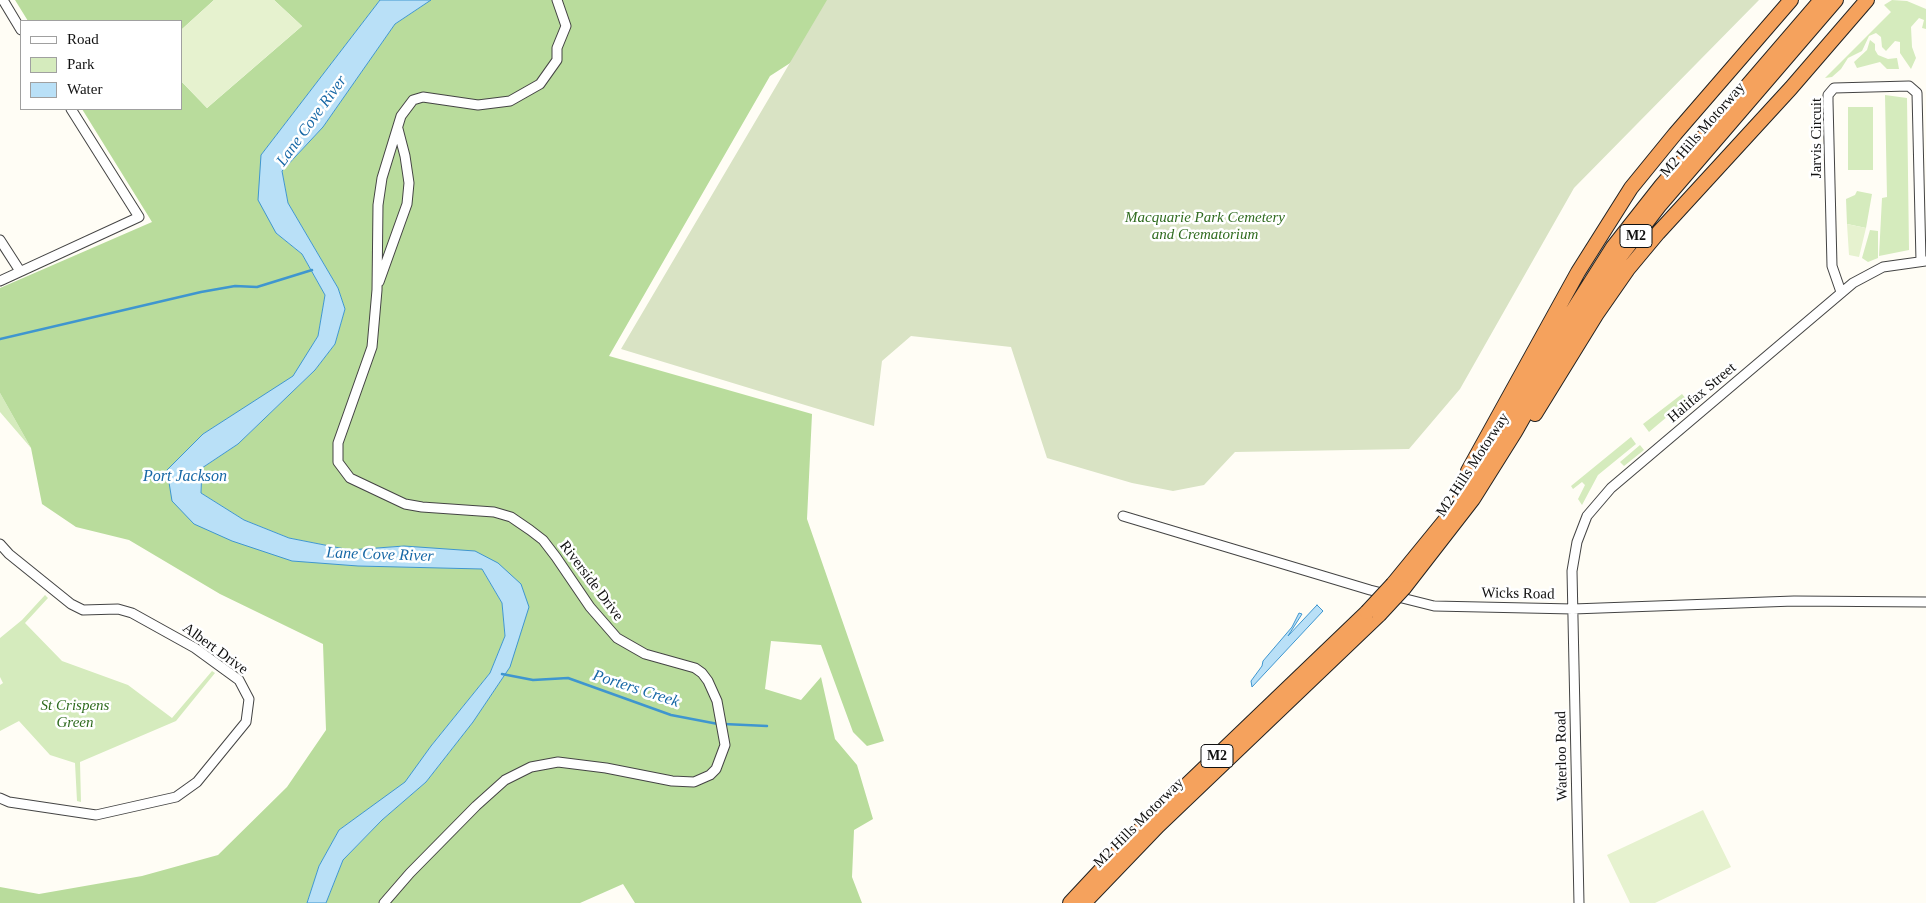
<!DOCTYPE html>
<style>
body{margin:0}
#map{position:relative;width:1926px;height:903px;overflow:hidden;background:#fffdf5;font-family:"Times New Roman",serif}
canvas{display:block}
.legend{position:absolute;left:20px;top:20px;width:162px;height:90px;box-sizing:border-box;background:#fff;border:1px solid #a0a0a0;margin:0;padding:6px 9px;list-style:none;font-size:15px;color:#111}
.legend li{display:flex;align-items:center;gap:10px;height:25px}
.legend b{width:25px;border:1px solid #a0a0a0}
</style>
<div id="map">
<canvas width="1926" height="903"></canvas>
<ul class="legend">
<li><b style="height:6px;background:#fff"></b>Road</li>
<li><b style="height:14px;background:#d5ebbd"></b>Park</li>
<li><b style="height:14px;background:#b9e0f7"></b>Water</li>
</ul>
</div>
<script>
const g = document.querySelector('canvas').getContext('2d');
g.lineJoin = 'round';
function fillPath(path, color) {
  g.fillStyle = color;
  g.fill(path, 'evenodd');
}
function toPath(rows) {
  const path = new Path2D();
  for (const r of rows) {
    path.moveTo(r[0], r[1]);
    for (let i = 2; i < r.length; i += 2) path.lineTo(r[i], r[i + 1]);
  }
  return path;
}
function trace(path, color, width, dash) {
  g.strokeStyle = color;
  g.lineWidth = width;
  g.lineCap = dash ? 'butt' : 'round';
  g.setLineDash(dash || []);
  g.stroke(path);
}
function drawText(font, color, halo, rows, align = 'center') {
  g.font = font + ' "Times New Roman",serif';
  g.lineWidth = 5;
  g.setLineDash([]);
  g.textBaseline = 'middle';
  g.strokeStyle = halo;
  g.fillStyle = color;
  for (const [text, x, y, turn = 0] of rows) {
    g.save();
    g.translate(x, y);
    g.rotate((+turn || 0) * Math.PI / 180);
    g.textAlign = isNaN(turn) ? turn : align;
    if (halo) g.strokeText(text, 0, 0);
    g.fillText(text, 0, 0);
    g.restore();
  }
}
fillPath(toPath([
 [1892,0,1907,1,1926,9,1926,29,1922,28,1924,20,1919,18,1911,27,1912,47,1916,58,1911,69,1900,53,1900,42,1895,41,1886,51,1882,47,1881,37,1876,33,1869,36,1862,51,1848,58,1841,69,1832,77,1825,78,1891,12,1884,5],
 [1870,40,1875,44,1875,50,1878,55,1888,59,1897,58,1899,69,1887,69,1880,62,1857,68,1854,62,1867,50],
 [1885,95,1907,98,1909,250,1879,256,1882,198,1887,197],
 [1848,107,1873,107,1873,170,1848,170],
 [1857,191,1872,194,1866,228,1847,224,1846,199,1855,195],
 [1870,230,1878,231,1878,258,1868,262,1862,258],
 [0,393,31,448,0,412],
 [1682,394,1687,400,1649,432,1643,424],
 [1631,437,1636,444,1598,475,1582,505,1578,499,1585,485,1582,482,1573,489,1571,486],
 [1640,445,1644,450,1624,466,1620,462],
 [45,595,48,598,25,623,62,661,128,685,172,718,212,671,215,673,176,721,80,762,81,802,77,801,75,763,50,755,19,721,0,731,0,685,3,683,0,677,0,638,22,620]
]), '#d5ebbd');
fillPath(toPath([
 [15,0,214,0,181,30,181,21,28,21],
 [274,0,380,0,261,155,276,233,302,254,325,295,318,336,294,376,203,434,194,524,438,566,482,569,502,603,505,636,490,673,431,746,405,783,339,830,319,866,307,903,0,903,0,887,39,894,142,876,218,855,287,787,326,730,323,644,220,594,129,540,76,527,42,504,31,448,0,393,0,288,152,222,82,109,181,109,181,81,207,108,302,26],
 [431,0,842,0,815,47,770,76,609,356,812,414,807,519,884,741,867,746,853,732,821,645,771,641,765,689,801,700,821,677,835,739,857,765,873,819,854,830,852,877,862,903,635,903,623,884,580,903,326,903,343,860,382,820,426,782,473,722,510,667,498,563,404,546,350,550,289,538,244,520,201,493,202,468,238,444,315,370,335,344,345,309,338,288,288,203,282,171,323,127,395,24]
]), '#b9dc9c');
fillPath(toPath([
 [827,0,1759,0,1574,188,1460,389,1409,449,1235,452,1204,485,1173,491,1132,483,1047,458,1011,347,911,336,882,361,874,426,621,349]
]), '#d9e3c4');
fillPath(toPath([
 [214,0,274,0,302,26,207,108,181,81,181,30],
 [1847,224,1866,228,1859,257,1849,255],
 [1703,810,1731,867,1655,903,1630,903,1607,855]
]), '#e6f2cf');
const water = toPath([
 [380,0,431,0,395,24,323,127,282,171,288,203,338,288,345,309,335,344,315,370,238,444,202,468,201,493,244,520,289,538,350,550,404,546,475,551,498,563,521,584,529,607,510,667,473,722,426,782,382,820,343,860,326,903,307,903,319,866,339,830,405,782,431,746,490,673,505,636,502,603,482,569,358,566,292,561,232,541,194,524,172,501,167,470,203,434,293,376,318,336,325,295,302,254,276,233,258,200,261,155,380,0],
 [1317,605,1323,611,1252,687,1251,681,1262,666,1263,661,1292,627,1299,613,1302,614,1288,636,1317,605]
]);
fillPath(water, '#b9e0f7');
trace(water, '#3f96cf', 1);
trace(toPath([
 [0,339,201,292,235,286,257,287,312,270],
 [502,674,533,680,568,678,671,715,718,724],
 [724,724,767,726]
]), '#3f96cf', 2.5);
const minor = toPath([
 [3,0,21,30],
 [0,240,20,271],
 [0,281,139,217,71,109],
 [379,282,407,204,409,183,405,156,398,129],
 [1841,292,1832,266,1828,101,1828,95,1834,88,1909,86,1917,93,1921,261],
 [1123,516,1370,590,1434,606,1573,609,1794,601,1926,602],
 [0,544,9,554,71,604,83,610,118,609,132,613,195,648,239,680,249,699,246,722,197,782,176,797,96,815,9,802,0,798],
 [384,903,410,873,476,806,505,780,531,767,558,762,606,768,672,781,694,782,710,775,716,769,725,745,717,701,708,681,702,673,695,668,645,654,617,638,590,607,556,557,543,540,530,530,511,517,494,512,422,507,405,504,350,478,338,462,338,443,372,347,377,290,378,205,382,178,401,116,413,100,423,97,478,105,510,101,540,84,557,60,557,48,566,26,557,0],
 [1579,903,1572,571,1577,542,1587,516,1611,488,1853,283,1883,267,1926,261]
]);
const highway = toPath([
 [1535,414,1596,315,1628,269,1658,233,1791,88,1867,0],
 [1468,471,1578,272,1631,188,1675,134,1791,0],
 [1393,584,1451,513,1497,441,1570,315,1613,247,1661,186,1821,0],
 [1404,588,1473,499,1515,432,1577,323,1619,258,1659,206,1836,0],
 [1070,903,1126,843,1367,612],
 [1084,903,1158,826,1379,615]
]);
trace(minor, '#444', 11);
trace(highway, '#222', 16);
trace(minor, '#fff', 9);
trace(highway, '#f5a25d', 14);
const highwayBridge = toPath([
 [1367,612,1393,584],
 [1379,615,1404,588]
]);
trace(highwayBridge, '#222', 16, []);
trace(highwayBridge, '#f5a25d', 14);
for (const [x, y, w] of [
 [1636,236,32],
 [1217,756,32]
]) {
  const box = new Path2D();
  box.roundRect(x - w / 2, y - 11.5, w, 23, 4);
  g.fillStyle = '#fff';
  g.fill(box);
  trace(box, '#111', 1);
}
drawText('bold 14px', '#111', null, [
 ["M2",1636,236],
 ["M2",1217,756]
]);
drawText('15px', '#111', '#fff', [
 ["M2 Hills Motorway",1703,130,-49],
 ["Jarvis Circuit",1817,138,-90],
 ["Halifax Street",1702,393,-40],
 ["M2 Hills Motorway",1473,465,-57],
 ["Riverside Drive",591,581,53],
 ["Wicks Road",1518,594,1],
 ["Albert Drive",215,649,36],
 ["Waterloo Road",1562,756,-91],
 ["M2 Hills Motorway",1139,823,-45]
]);
drawText('italic 15px', '#2f6b1f', '#fff', [
 ["Macquarie Park Cemetery",1205,218],
 ["and Crematorium",1205,235],
 ["St Crispens",75,706],
 ["Green",75,723]
]);
drawText('italic 16px', '#1768a6', '#fff', [
 ["Lane Cove River",312,121,-54],
 ["Port Jackson",185,477],
 ["Lane Cove River",380,555,2],
 ["Porters Creek",636,689,18]
]);
</script>
